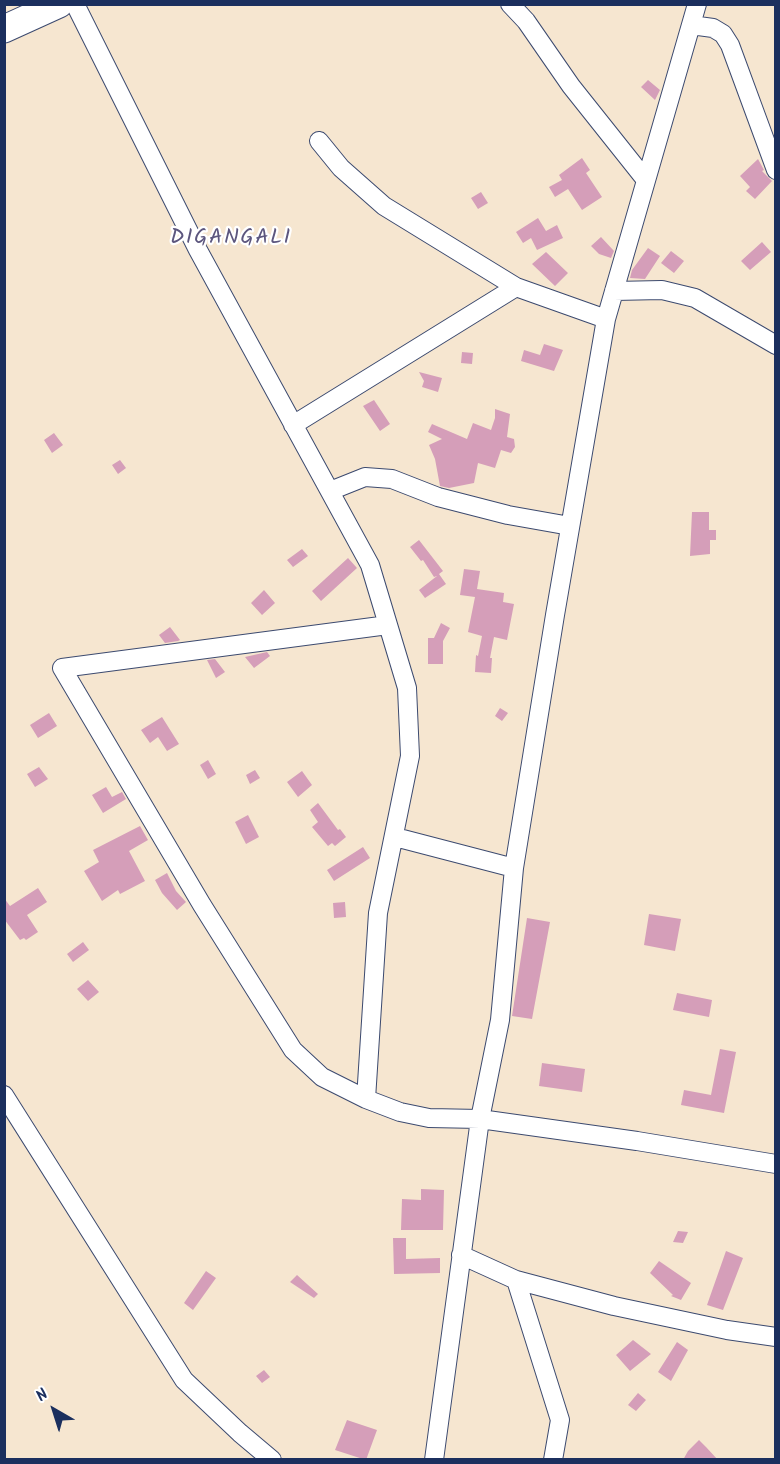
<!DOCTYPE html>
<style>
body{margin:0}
#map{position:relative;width:780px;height:1464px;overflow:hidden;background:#f6e6d0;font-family:Kalam,sans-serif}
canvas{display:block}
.frame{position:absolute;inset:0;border:6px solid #1b2f5e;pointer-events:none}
.north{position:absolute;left:24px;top:1380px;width:60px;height:60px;-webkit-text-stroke:4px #fff;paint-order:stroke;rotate:321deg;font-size:16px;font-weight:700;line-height:24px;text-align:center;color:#1b2f5e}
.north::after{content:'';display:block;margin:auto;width:21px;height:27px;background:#1b2f5e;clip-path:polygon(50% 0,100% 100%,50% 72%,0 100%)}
</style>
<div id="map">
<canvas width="780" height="1464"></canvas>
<div class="frame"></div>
<div class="north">N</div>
</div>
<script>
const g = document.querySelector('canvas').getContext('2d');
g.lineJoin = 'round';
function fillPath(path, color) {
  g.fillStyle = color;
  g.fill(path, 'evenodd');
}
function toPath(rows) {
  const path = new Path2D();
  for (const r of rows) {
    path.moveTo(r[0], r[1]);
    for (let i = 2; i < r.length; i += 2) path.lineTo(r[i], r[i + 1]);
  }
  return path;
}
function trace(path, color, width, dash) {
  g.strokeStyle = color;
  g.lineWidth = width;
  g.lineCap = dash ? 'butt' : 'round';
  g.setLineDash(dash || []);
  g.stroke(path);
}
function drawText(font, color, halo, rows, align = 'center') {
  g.font = font + ' Kalam,sans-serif';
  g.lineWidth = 4.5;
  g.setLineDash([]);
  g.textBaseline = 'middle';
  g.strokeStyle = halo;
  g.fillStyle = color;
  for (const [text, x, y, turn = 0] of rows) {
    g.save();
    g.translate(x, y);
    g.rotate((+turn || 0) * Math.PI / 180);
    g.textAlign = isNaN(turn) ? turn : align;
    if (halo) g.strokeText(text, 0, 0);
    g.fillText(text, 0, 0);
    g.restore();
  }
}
fillPath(toPath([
 [648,80,660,90,655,100,641,87],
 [582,158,590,170,586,173,602,197,582,210,568,189,555,197,549,187,562,180,559,175],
 [758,159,764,170,762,171,772,181,755,199,746,191,750,187,740,176],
 [481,192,488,203,478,209,471,198],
 [538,218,546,231,557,225,563,238,537,250,531,238,523,243,516,232],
 [601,237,614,251,611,258,599,254,591,246],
 [762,242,771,252,750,270,741,261],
 [648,248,660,256,645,279,630,278,632,270],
 [671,251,684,261,674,273,661,263],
 [546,252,568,273,555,286,532,264],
 [544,344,563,350,554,371,521,361,524,350,540,355],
 [462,352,473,353,472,364,461,363],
 [419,372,442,378,438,392,422,387,424,381],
 [374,400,390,424,380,431,363,406],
 [495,409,510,414,507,437,514,439,515,447,511,453,501,450,495,468,478,463,474,483,449,488,440,486,435,459,429,445,442,439,428,432,432,424,467,439,473,423,491,430,495,418],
 [54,433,63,445,52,453,44,440],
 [120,460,126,468,118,474,112,465],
 [692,512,709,512,709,530,716,530,716,540,710,540,710,554,690,556],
 [419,540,443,571,439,574,446,584,425,598,419,590,437,576,434,577,423,560,421,561,410,547],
 [302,549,308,556,293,567,287,560],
 [348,558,357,568,321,601,312,591],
 [464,569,480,571,477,589,504,593,503,602,514,604,507,640,494,637,490,658,492,658,491,673,475,672,476,655,478,656,482,636,468,632,475,597,460,595],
 [264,590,275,603,262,615,251,603],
 [441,623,450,628,443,641,443,664,428,664,428,638,434,638],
 [170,627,180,640,178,641,165,643,159,635],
 [267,652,270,656,254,668,245,657],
 [215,659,225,672,216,678,207,660],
 [500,708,508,713,502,721,495,716],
 [49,713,57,726,38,738,30,725],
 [162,717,179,744,167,751,158,737,150,743,141,730],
 [208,760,216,774,208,779,200,765],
 [39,767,48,779,35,787,27,774],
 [255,770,260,778,250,784,246,775],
 [302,771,312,785,298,797,287,782],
 [106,787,112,797,122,792,126,799,103,813,92,795],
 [318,803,338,830,340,829,346,837,335,846,332,843,328,846,312,827,318,822,310,810],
 [248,815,259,837,246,844,235,822],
 [140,826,148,840,129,851,145,881,120,894,118,890,102,901,84,871,99,862,93,850],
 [363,847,370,858,334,881,327,870],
 [167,873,176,891,186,902,177,910,162,893,155,880],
 [38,888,47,902,27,915,38,932,26,940,24,938,20,940,4,919,4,898,10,906],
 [345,902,346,917,334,918,333,903],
 [649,914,681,919,675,951,644,945],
 [527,918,550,922,532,1019,512,1016],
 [83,942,89,950,73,962,67,954],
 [88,980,99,992,88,1001,77,989],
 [677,993,712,1000,709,1017,673,1010],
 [720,1049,736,1052,724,1113,681,1105,684,1090,711,1095],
 [542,1063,585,1069,582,1092,539,1086],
 [421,1189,444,1190,443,1230,401,1230,402,1199,421,1200],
 [678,1231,688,1232,683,1243,673,1242],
 [393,1238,406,1238,406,1259,440,1258,440,1273,394,1274],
 [726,1251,743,1258,723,1310,707,1305],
 [659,1261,691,1283,681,1300,671,1296,673,1295,650,1273],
 [206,1271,216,1278,193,1310,184,1303],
 [297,1275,318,1294,314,1298,290,1282],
 [633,1340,651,1354,630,1371,616,1355],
 [677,1342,688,1350,671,1381,658,1372],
 [264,1370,270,1377,262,1383,256,1376],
 [638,1393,646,1400,636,1411,628,1405],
 [347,1420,377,1430,366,1460,335,1450],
 [699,1440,706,1447,718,1460,683,1460,688,1451]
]), '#d59eb9');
const minor = toPath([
 [75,4,198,250,370,565,407,688,410,756,378,913,366,1099],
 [510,4,526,21,571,86,645,179],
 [691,25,713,28,723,34,730,45,776,170],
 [319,141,341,168,384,206,516,287,606,319],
 [614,291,662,290,695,298,776,345],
 [293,425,516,287],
 [330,491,365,477,392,479,438,497,508,515,570,526],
 [388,625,62,668,202,905,293,1050,322,1077,366,1099,400,1112,429,1118,480,1119,637,1141,776,1164],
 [395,837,514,868],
 [4,1095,184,1380,240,1433,272,1460],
 [461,1255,516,1280,560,1420,553,1460],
 [516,1280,614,1306,727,1330,776,1337],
 [434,1460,480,1119,500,1020,514,868,555,615,606,319,697,4]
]);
const highway = toPath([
 [4,29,59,4]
]);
trace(minor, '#3c4a6f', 20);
trace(highway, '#3c4a6f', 29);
trace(minor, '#fff', 18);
trace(highway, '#fff', 27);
g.letterSpacing = '1.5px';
drawText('22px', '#5c567e', '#fff', [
 ["DIGANGALI",231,239]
]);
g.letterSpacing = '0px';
</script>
